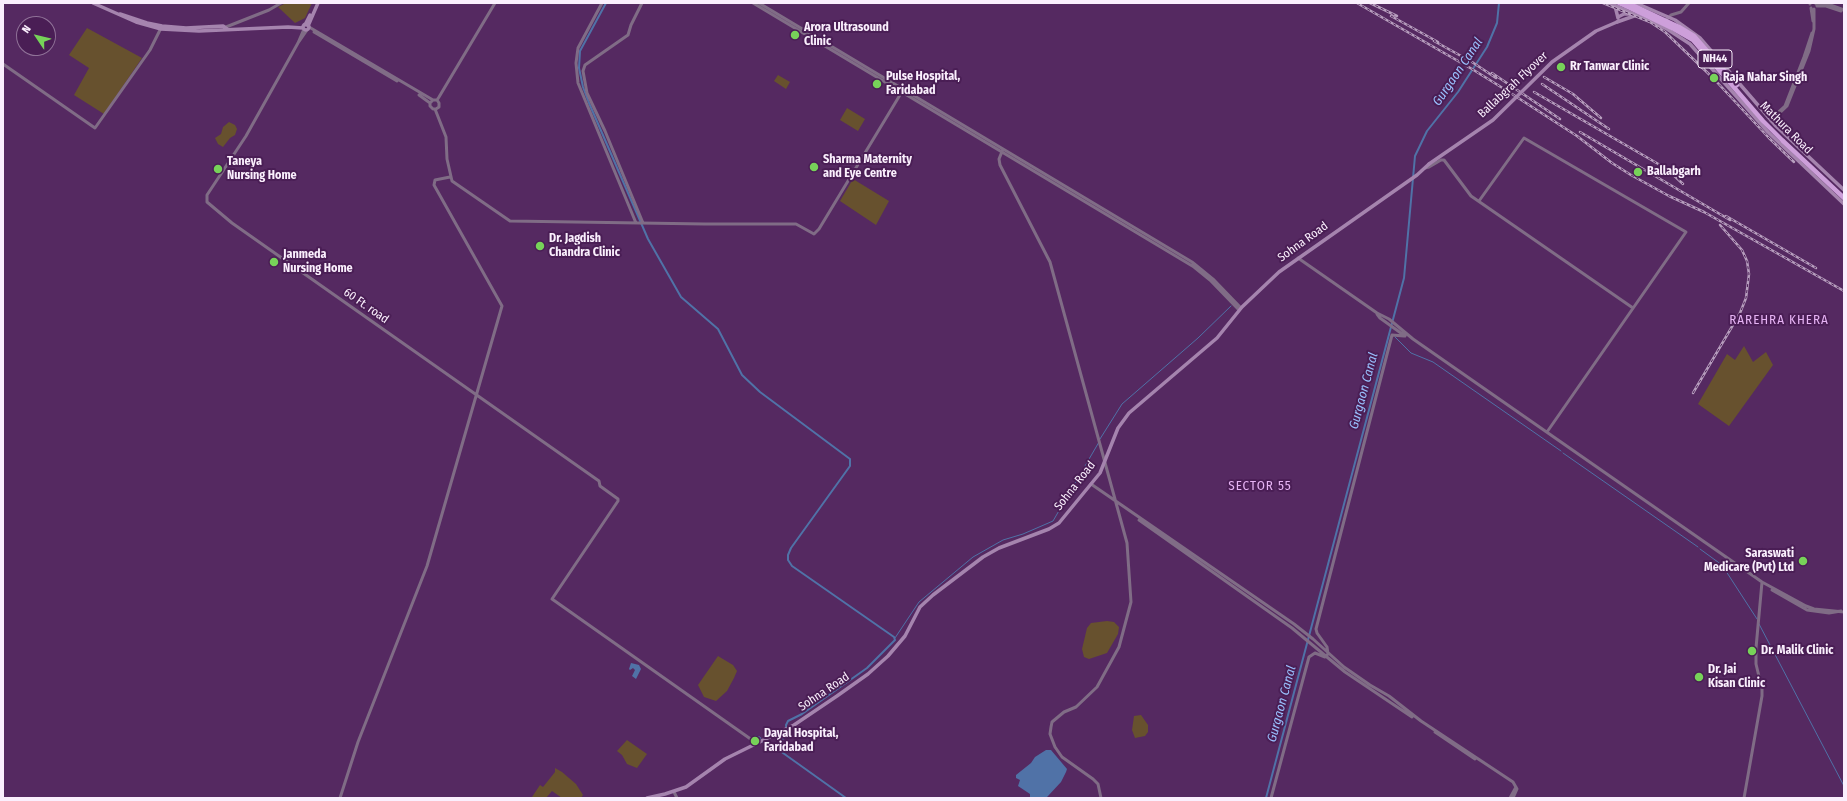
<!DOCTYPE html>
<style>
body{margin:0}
#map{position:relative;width:1847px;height:801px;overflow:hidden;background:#552961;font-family:"Fira Sans Condensed",sans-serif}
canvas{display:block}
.frame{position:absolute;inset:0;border:4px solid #faeffd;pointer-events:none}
.north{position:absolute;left:16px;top:16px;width:40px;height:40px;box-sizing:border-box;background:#4a1e55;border:1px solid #907298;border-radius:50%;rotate:305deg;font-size:11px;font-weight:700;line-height:16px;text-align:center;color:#faeffd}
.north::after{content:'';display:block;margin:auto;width:14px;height:18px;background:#77d259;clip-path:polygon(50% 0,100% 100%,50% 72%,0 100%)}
</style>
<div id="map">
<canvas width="1847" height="801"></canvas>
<div class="frame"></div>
<div class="north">N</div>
</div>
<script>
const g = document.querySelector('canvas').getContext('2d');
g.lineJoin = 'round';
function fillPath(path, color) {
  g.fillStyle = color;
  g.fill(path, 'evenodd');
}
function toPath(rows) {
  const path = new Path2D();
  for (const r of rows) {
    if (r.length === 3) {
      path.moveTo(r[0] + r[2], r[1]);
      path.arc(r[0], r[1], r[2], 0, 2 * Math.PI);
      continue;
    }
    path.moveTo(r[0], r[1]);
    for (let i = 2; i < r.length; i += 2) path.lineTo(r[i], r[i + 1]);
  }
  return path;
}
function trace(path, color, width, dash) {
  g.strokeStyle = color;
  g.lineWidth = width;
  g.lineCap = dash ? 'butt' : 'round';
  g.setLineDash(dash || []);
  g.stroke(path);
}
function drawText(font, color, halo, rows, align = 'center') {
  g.font = font + ' "Fira Sans Condensed",sans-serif';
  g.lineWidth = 4;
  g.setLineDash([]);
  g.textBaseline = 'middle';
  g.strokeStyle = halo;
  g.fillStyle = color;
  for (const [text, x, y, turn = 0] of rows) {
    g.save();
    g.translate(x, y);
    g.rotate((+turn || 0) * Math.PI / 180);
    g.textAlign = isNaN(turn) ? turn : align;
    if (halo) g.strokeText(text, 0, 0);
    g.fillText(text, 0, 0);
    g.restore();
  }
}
fillPath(toPath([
 [286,3,312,3,305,18,295,23,278,7],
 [87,28,142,58,104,114,74,95,89,68,69,55],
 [778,75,790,82,786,89,774,81],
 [847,108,865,119,858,131,840,120],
 [229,122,235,125,237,129,235,135,230,138,223,147,218,144,215,138,221,134,223,127],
 [853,179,889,201,876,225,840,201],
 [1744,346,1753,362,1766,352,1773,365,1729,426,1698,404,1727,354,1735,360],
 [1107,621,1114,622,1119,627,1118,634,1107,653,1089,659,1084,657,1082,649,1087,628,1091,623],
 [718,656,733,665,737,671,734,678,727,691,716,701,704,697,698,685],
 [1141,715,1148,725,1148,732,1145,736,1135,738,1132,730,1134,716],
 [627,740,647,754,637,768,627,764,622,755,617,751],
 [555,768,562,772,576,784,583,795,581,798,562,798,552,791,546,798,532,797,540,785,543,787,555,772]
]), '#67512e');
fillPath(toPath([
 [631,663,639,665,641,669,636,679,632,676,635,670,633,668,630,670,629,669],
 [1046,750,1051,750,1067,769,1066,772,1061,782,1048,796,1046,798,1030,798,1030,794,1018,786,1020,780,1016,778,1016,775,1031,763,1035,757]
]), '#5072a7');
trace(toPath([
 [1395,337,1411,353,1433,362,1561,451],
 [1100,439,1122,404,1198,338,1231,306],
 [1563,453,1698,547],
 [1700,549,1722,565,1757,619],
 [1759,624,1844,786],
 [895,638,919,602,973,557,1003,540,1023,534,1053,521,1099,442],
 [755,736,760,737,763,743,776,748]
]), '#5072a7', 1);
trace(toPath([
 [606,3,580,51,579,68,583,87,589,103,648,239,681,297,718,329,742,375,760,392,850,459,850,466,791,548,788,555,788,560,792,566,894,637,895,640,867,668,802,714,788,721,786,725,787,733,776,748,846,798],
 [1266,798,1404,278,1415,156,1427,131,1458,92,1487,47,1497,23,1499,3]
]), '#5072a7', 2);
trace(toPath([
 [602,3,578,48,576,63,578,83,636,223],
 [642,3,631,25,628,35,585,65,583,71,587,93,605,131,643,223],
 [753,3,1194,267,1210,280,1239,310],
 [759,3,1192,262,1214,280,1241,308],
 [1810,3,1810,4],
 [1816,4,1825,3,1844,10],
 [1817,6,1826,6,1841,11],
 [1811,8,1813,21],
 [1664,22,1671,15,1681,12,1689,3],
 [226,27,269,10,281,3],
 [309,27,433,100],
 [304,29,298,43,246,136,207,195,207,202,232,223,599,481,600,486,618,499,618,501,552,599,752,740,754,745],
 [314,32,397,81],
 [298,43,307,30],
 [3,64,95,128,150,50,161,28],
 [419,95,430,103],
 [437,100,439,103,439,107,436,109,433,109,430,106,430,103,433,100,437,100,439,97,495,3],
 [435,109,446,137,447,159,452,181,510,221,705,224,796,224,814,234,819,229,903,90],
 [1773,117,1785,106,1804,57,1812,33],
 [1771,121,1787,106,1809,51,1814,29,1814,9],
 [1003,149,999,159,1000,165,1050,262,1127,543,1131,602,1119,647,1097,687,1076,707,1064,712,1052,722,1051,727,1050,734,1055,747,1062,757,1093,779,1098,784,1101,798],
 [1425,168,1429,167,1441,160,1444,160,1471,196,1633,308],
 [1479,201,1524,138,1686,232,1547,432],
 [1298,258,1377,313,1389,319,1413,339,1762,582,1806,606,1814,609,1844,612],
 [1377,314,1380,318,1405,336],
 [1091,484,1294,624,1313,639,1344,667,1370,685,1389,696,1421,721,1513,782,1517,789,1513,798],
 [1139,520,1292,628,1345,672,1412,717],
 [1772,590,1807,610,1829,613,1841,611],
 [1435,732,1475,759],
 [674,792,677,798],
 [340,798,358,742,427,566,502,306,434,185,435,180,450,177],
 [1271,798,1309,657,1315,653,1325,657,1328,654,1327,647,1317,633,1316,629,1392,335,1404,336],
 [1510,798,1516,787],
 [1744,798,1762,696,1762,689,1756,664,1756,648,1762,582]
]), '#806c86', 3);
trace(toPath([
 [93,3,136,22,161,29,199,31,288,27,303,28],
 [1610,3,1667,29,1690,44,1768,132,1844,204],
 [1636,3,1675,20,1700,38,1776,126,1844,190],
 [1615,6,1618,18],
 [120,14,147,23,162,26,186,28,223,26,227,29],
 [1618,17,1624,14,1630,14],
 [1617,22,1637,15],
 [306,27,3],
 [305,25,310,15],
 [308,26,318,3],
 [647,798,665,794,686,787,725,759,794,725,837,696,868,674,888,656,905,636,920,607,933,595,983,557,999,548,1049,529,1059,523,1100,473,1118,428,1129,413,1217,338,1242,307,1279,272,1417,175,1429,164]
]), '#a584ae', 3.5);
trace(toPath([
 [1619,3,1626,6],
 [1783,141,1844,198]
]), '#cd9fda', 4.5);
const rail = toPath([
 [1357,3,1472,69,1509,92,1577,136,1612,163,1631,175,1669,196,1704,212,1844,291],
 [1370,3,1397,16],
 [1603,3,1650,22,1665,32,1714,79,1769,138,1794,162],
 [1391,16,1438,42],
 [1434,41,1472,62,1496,78],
 [1492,73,1560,119],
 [1544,77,1573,94,1601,118],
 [1542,84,1609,129],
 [1534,92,1667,169,1683,184],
 [1580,132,1730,220],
 [1726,216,1816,268],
 [1693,393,1740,313,1746,298,1749,274,1747,261,1742,250,1720,225]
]);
trace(rail, '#b79ebe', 2.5);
trace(rail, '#4a1e55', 1, [3]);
trace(toPath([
 [1429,164,1493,120,1552,62,1596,31,1617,22]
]), '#a584ae', 3.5);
trace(toPath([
 [1628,3,1679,27,1694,36,1737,85],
 [1626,6,1674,29,1693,40,1763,121,1783,141]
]), '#cd9fda', 4.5);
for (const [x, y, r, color] of [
 [795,35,5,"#77d259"],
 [1561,67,5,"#77d259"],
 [1714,78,5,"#77d259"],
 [877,84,5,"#77d259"],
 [814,167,5,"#77d259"],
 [218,169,5,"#77d259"],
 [1638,172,5,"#77d259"],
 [540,246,5,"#77d259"],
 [274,262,5,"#77d259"],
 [1803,561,5,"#77d259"],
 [1752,651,5,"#77d259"],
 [1699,677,5,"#77d259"],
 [755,741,5,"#77d259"]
]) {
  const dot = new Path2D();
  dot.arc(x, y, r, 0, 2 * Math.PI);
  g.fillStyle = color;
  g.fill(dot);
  trace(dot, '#4a1e55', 1.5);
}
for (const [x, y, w] of [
 [1715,59,34]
]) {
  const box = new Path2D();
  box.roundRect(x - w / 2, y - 9, w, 18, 3);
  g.fillStyle = '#4a1e55';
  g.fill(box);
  trace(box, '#faeffd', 1);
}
drawText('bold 11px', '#faeffd', null, [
 ["NH44",1715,59]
]);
drawText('bold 12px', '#faeffd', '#4a1e55', [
 ["Arora Ultrasound",804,28],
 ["Clinic",804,42],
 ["Rr Tanwar Clinic",1570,67],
 ["Pulse Hospital,",886,77],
 ["Faridabad",886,91],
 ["Raja Nahar Singh",1723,78],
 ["Sharma Maternity",823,160],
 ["and Eye Centre",823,174],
 ["Taneya",227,162],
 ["Nursing Home",227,176],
 ["Ballabgarh",1647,172],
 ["Dr. Jagdish",549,239],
 ["Chandra Clinic",549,253],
 ["Janmeda",283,255],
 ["Nursing Home",283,269],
 ["Saraswati",1794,554,"right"],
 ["Medicare (Pvt) Ltd",1794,568,"right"],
 ["Dr. Malik Clinic",1761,651],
 ["Dr. Jai",1708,670],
 ["Kisan Clinic",1708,684],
 ["Dayal Hospital,",764,734],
 ["Faridabad",764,748]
], 'left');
drawText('12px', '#faeffd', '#4a1e55', [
 ["Ballabgrah Flyover",1513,85,-43],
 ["Mathura Road",1786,128,45],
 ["Sohna Road",1303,242,-36],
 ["60 Ft. road",366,306,35],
 ["Sohna Road",1075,486,-52],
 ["Sohna Road",824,692,-34]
]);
drawText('italic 13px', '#9ac1fe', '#4a1e55', [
 ["Gurgaon Canal",1458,72,-56],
 ["Gurgaon Canal",1364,391,-75],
 ["Gurgaon Canal",1282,704,-75]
]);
g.letterSpacing = '1px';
drawText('13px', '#e6b3f4', '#4a1e55', [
 ["RAREHRA KHERA",1779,320],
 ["SECTOR 55",1260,486]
]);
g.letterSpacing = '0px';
</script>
